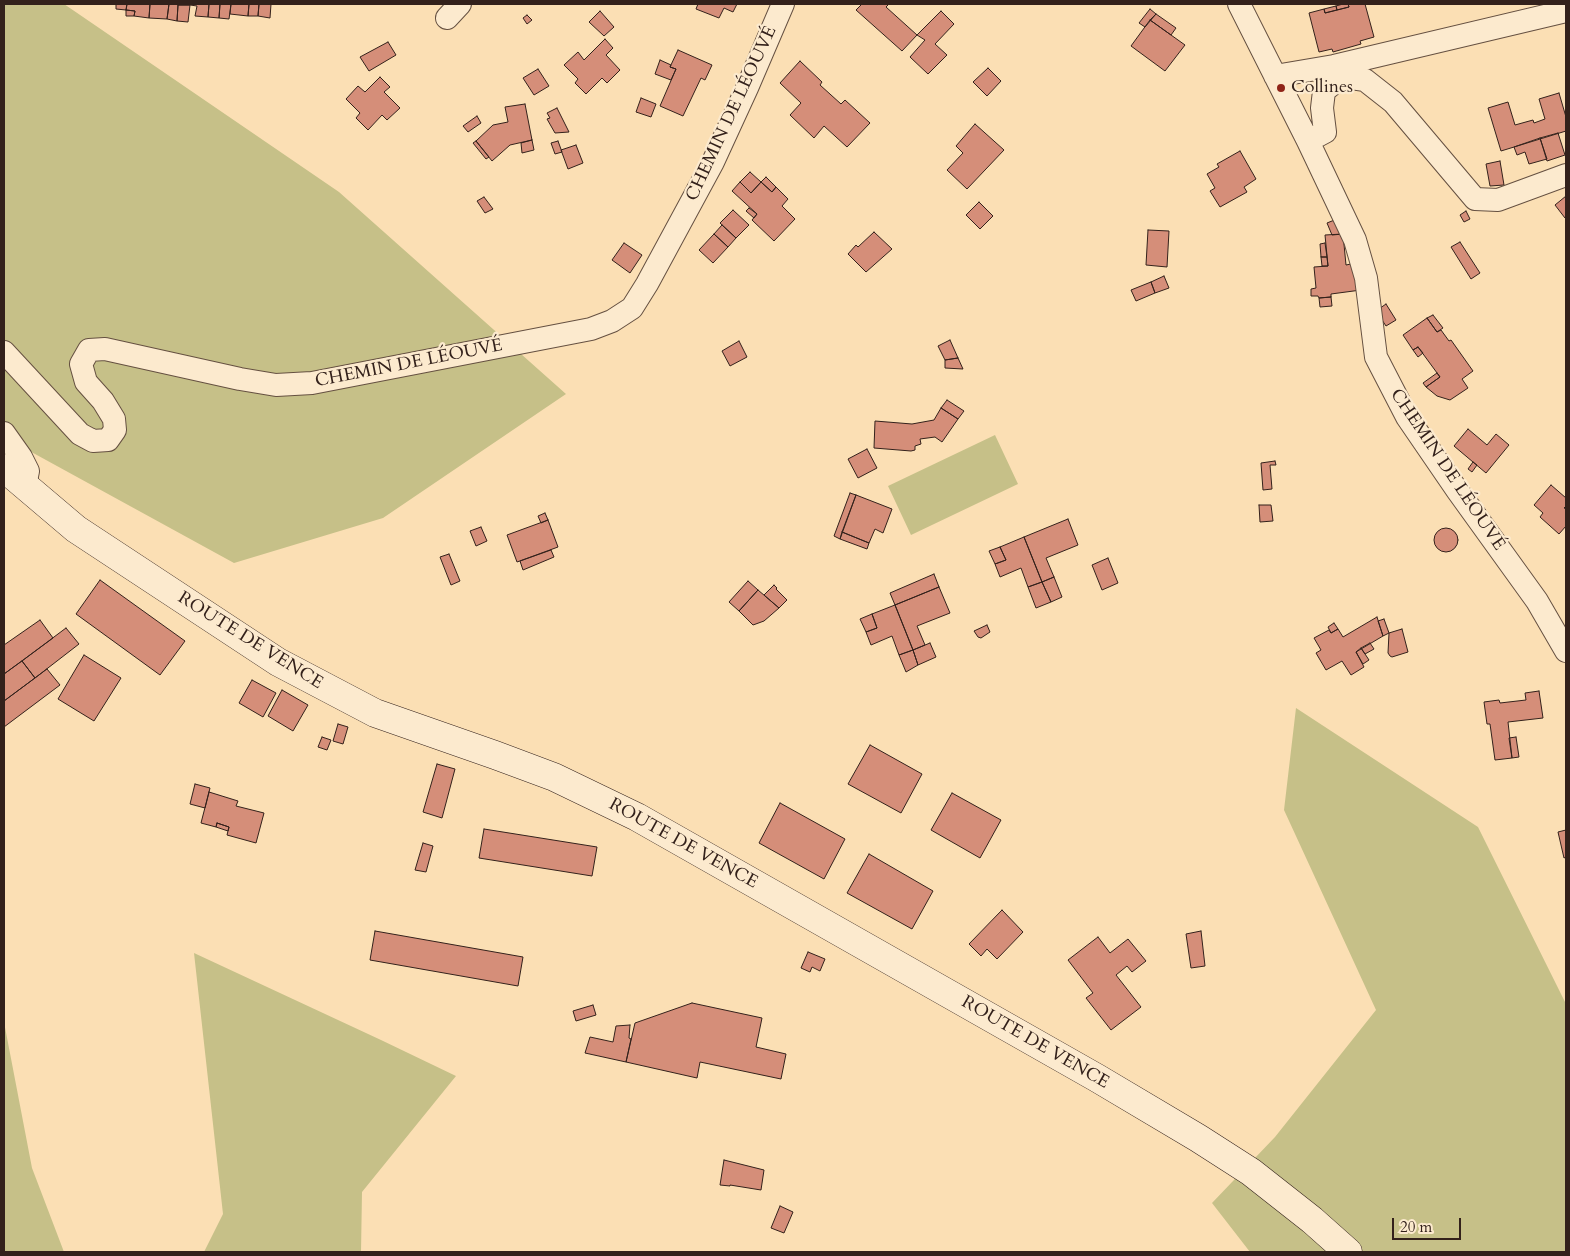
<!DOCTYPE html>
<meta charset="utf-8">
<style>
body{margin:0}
#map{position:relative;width:1570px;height:1256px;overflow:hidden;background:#fbdfb4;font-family:Cardo,serif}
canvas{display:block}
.frame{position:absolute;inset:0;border:5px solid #33211b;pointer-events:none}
.scale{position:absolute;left:1392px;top:1218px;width:69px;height:22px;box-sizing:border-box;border:2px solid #33211b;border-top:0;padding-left:6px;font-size:15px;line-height:18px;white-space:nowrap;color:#33211b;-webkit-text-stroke:4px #fceace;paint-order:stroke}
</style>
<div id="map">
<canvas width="1570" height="1256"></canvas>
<div class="frame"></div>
<div class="scale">20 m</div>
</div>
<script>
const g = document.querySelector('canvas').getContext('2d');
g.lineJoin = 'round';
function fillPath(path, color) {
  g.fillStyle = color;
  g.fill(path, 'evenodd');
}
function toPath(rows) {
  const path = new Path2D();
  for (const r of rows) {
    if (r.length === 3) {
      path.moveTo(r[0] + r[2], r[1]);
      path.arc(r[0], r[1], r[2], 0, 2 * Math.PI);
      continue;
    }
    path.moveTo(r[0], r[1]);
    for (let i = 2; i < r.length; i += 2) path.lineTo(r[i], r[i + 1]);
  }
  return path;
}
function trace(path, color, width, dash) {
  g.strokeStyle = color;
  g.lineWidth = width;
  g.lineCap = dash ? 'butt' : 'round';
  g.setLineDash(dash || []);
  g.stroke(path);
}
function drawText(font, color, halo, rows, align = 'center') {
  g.font = font + ' Cardo,serif';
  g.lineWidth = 4.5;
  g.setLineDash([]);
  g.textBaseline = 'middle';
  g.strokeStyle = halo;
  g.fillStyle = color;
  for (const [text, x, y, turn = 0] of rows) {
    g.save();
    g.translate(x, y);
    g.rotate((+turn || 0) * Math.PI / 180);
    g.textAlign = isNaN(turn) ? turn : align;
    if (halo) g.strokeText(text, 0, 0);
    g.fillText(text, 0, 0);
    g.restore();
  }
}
fillPath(toPath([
 [4,4,64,4,339,192,566,394,383,518,234,563,4,437],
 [995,435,1018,484,911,535,888,486],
 [1296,708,1478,827,1566,1004,1566,1252,1250,1252,1212,1203,1275,1137,1376,1010,1284,810],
 [194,953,381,1040,456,1076,362,1192,361,1252,204,1252,223,1214],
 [4,1022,32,1168,64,1252,4,1252]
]), '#c6c088');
const building = toPath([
 [116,4,127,4,126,10,116,9,116,4],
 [127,4,150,4,149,18,134,16,135,11,126,10,127,4],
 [150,4,169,4,167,19,149,18,150,4],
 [169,4,190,4,190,5,178,5,177,21,167,19,169,4],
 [190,4,209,4,208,17,195,16,197,6,190,5,190,4],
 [209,4,220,4,219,18,208,17,209,4],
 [220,4,231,4,229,19,219,18,220,4],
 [231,4,249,4,248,16,230,14,231,4],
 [249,4,259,4,258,16,248,16,249,4],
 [259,4,271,4,270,18,258,16,259,4],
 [698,4,737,4,733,12,724,8,719,18,696,9,698,4],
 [862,4,889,4,886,7,917,35,902,51,856,10,862,4],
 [1343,4,1348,4,1349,7,1337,10,1336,6,1343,4],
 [1348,4,1365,4,1374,37,1360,41,1361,44,1333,52,1332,49,1319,52,1309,13,1324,9,1325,13,1349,7,1348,4],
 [178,5,190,5,188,22,177,21,178,5],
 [1336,6,1337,10,1325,13,1324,9,1336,6],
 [1150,9,1156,14,1145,27,1139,23,1150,9],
 [126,10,135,11,134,16,126,16,126,10],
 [600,11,614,27,604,36,589,22,600,11],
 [941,11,954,24,935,44,947,55,928,74,910,57,925,40,917,35,941,11],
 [1156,14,1176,28,1171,35,1150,20,1156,14],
 [527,15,532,20,527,24,523,18,527,15],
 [1150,20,1185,45,1165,71,1131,46,1150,20],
 [605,39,613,48,606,55,620,70,607,83,602,78,586,94,575,83,578,79,564,65,578,52,584,60,605,39],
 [388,42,396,55,369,71,360,57,388,42],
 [678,50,712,65,705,80,701,78,683,116,660,106,676,69,670,67,678,50],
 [660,60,671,65,670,67,676,69,671,80,655,74,660,60],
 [800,61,822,82,820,85,841,104,845,100,870,123,847,147,824,126,814,138,790,115,801,103,780,83,800,61],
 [988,68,1001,81,987,96,973,82,988,68],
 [538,69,549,86,534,95,523,78,538,69],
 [380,77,390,87,384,92,400,108,387,120,382,115,368,130,356,118,360,113,346,99,358,86,365,92,380,77],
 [1559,93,1566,117,1566,131,1501,151,1488,108,1508,102,1515,125,1533,120,1534,123,1545,119,1539,99,1559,93],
 [641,98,656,104,651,117,636,112,641,98],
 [525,104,532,140,510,145,492,161,476,141,493,125,508,122,505,107,525,104],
 [557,108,569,132,555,133,547,119,550,118,547,113,557,108],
 [477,116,481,123,468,132,463,126,477,116],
 [975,124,1004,150,967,189,947,170,963,153,956,146,975,124],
 [1558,133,1565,155,1547,161,1540,138,1558,133],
 [1540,138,1547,159,1529,164,1525,152,1517,155,1514,147,1540,138],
 [532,140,534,150,522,153,521,143,532,140],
 [476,141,489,157,486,159,473,143,476,141],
 [558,141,562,152,555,154,551,143,558,141],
 [576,145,583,163,568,169,561,150,576,145],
 [1240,151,1256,179,1244,187,1247,192,1220,207,1210,191,1215,188,1207,174,1219,167,1217,164,1240,151],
 [1500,161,1504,185,1490,186,1486,164,1500,161],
 [750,172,761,182,751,193,740,182,750,172],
 [766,177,776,187,772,192,761,182,766,177],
 [740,182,751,193,761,182,772,192,776,187,788,199,782,206,795,219,774,241,752,220,757,214,732,191,740,182],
 [1566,196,1566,217,1565,218,1555,205,1566,196],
 [484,197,493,209,485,213,477,201,484,197],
 [979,202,993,216,980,229,966,215,979,202],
 [749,208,757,214,754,218,746,211,749,208],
 [733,210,749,225,736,238,720,223,733,210],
 [1466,211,1470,219,1464,222,1460,215,1466,211],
 [1337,219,1343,234,1332,235,1327,223,1337,219],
 [722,225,736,238,728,247,714,234,722,225],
 [1148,230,1169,231,1167,267,1146,265,1148,230],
 [874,232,892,249,866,272,848,254,856,245,858,247,874,232],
 [714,234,728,247,713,263,699,250,714,234],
 [1343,234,1346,265,1356,263,1361,290,1331,294,1331,297,1319,298,1318,296,1311,296,1311,289,1316,288,1314,267,1328,266,1325,235,1343,234],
 [1460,242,1480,273,1471,279,1451,247,1460,242],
 [624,243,642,255,630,273,612,260,624,243],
 [1325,243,1327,257,1321,257,1320,244,1325,243],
 [1321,257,1327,257,1328,266,1322,266,1321,257],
 [1164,276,1169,288,1155,293,1151,282,1164,276],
 [1151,282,1155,293,1136,301,1131,290,1151,282],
 [1331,297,1332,306,1320,307,1319,298,1331,297],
 [1386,304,1396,320,1386,326,1376,311,1386,304],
 [1433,315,1443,328,1437,332,1427,318,1433,315],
 [1427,318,1437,332,1441,330,1449,341,1451,340,1473,371,1462,379,1468,388,1450,400,1437,396,1426,387,1440,377,1418,347,1413,350,1403,335,1427,318],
 [950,340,958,358,945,360,938,346,950,340],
 [739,341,747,357,730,366,722,351,739,341],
 [1418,347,1423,353,1418,357,1413,350,1418,347],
 [958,358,963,369,945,368,945,360,958,358],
 [1437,373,1440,377,1426,387,1423,383,1437,373],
 [947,400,964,411,958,419,941,408,947,400],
 [941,408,958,419,942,442,935,437,920,439,921,444,915,446,915,450,911,451,874,448,875,421,912,424,934,420,941,408],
 [1468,429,1487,445,1496,434,1509,445,1486,473,1454,446,1468,429],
 [867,449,877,468,858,478,848,459,867,449],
 [1275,461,1276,465,1270,465,1272,489,1263,490,1261,463,1275,461],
 [1473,462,1477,465,1472,472,1468,469,1473,462],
 [1551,485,1566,498,1566,506,1564,508,1566,509,1566,526,1559,534,1540,517,1543,513,1534,505,1551,485],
 [850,493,856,495,840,539,834,536,850,493],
 [856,495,892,509,883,533,875,529,869,543,842,532,856,495],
 [1259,505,1271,505,1273,521,1260,522,1259,505],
 [545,513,548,520,541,523,538,516,545,513],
 [1068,519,1078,545,1046,558,1054,577,1042,582,1024,537,1068,519],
 [548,520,558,547,517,562,507,535,548,520],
 [481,527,487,541,476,546,470,531,481,527],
 [1446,540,12],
 [842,532,869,543,867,549,840,539,842,532],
 [1024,537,1042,582,1028,587,1021,568,1000,577,995,564,1006,560,1000,547,1024,537],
 [1000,547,1006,560,995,564,989,551,1000,547],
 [551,550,554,557,523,570,520,561,551,550],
 [449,554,460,581,451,585,440,557,449,554],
 [1108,558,1118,583,1102,590,1092,565,1108,558],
 [934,574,939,587,895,605,890,593,934,574],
 [1054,577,1062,597,1051,602,1042,582,1054,577],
 [100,580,185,641,160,675,76,614,100,580],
 [748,581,758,590,739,611,729,602,748,581],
 [1042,582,1051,602,1036,608,1028,587,1042,582],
 [774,585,777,588,776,589,787,600,779,608,764,595,774,585],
 [939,587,950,613,917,626,925,645,913,650,895,605,939,587],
 [758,590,779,608,764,621,753,625,739,611,758,590],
 [895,605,913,650,899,655,892,636,871,645,866,632,877,628,872,614,895,605],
 [872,614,877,628,866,632,860,619,872,614],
 [1377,617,1383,636,1356,652,1364,667,1351,675,1342,661,1326,670,1316,653,1321,650,1314,638,1329,630,1331,633,1338,629,1343,637,1377,617],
 [1384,619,1389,633,1383,636,1378,621,1384,619],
 [40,620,53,638,4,674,4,645,40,620],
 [1334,623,1338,629,1331,633,1328,627,1334,623],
 [987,625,990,632,981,638,978,637,974,631,987,625],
 [66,628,79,644,35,678,22,661,66,628],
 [1402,629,1408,652,1392,657,1390,656,1388,653,1389,633,1402,629],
 [930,643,936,657,918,665,913,650,930,643],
 [1370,643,1374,649,1365,654,1361,648,1370,643],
 [1361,648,1369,660,1363,664,1356,652,1361,648],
 [913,650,918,665,906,672,899,655,913,650],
 [84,655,121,678,94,721,58,699,84,655],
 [22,661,35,678,4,701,4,674,22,661],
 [47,669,60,685,4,727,4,701,47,669],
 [252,680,276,693,263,717,239,703,252,680],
 [282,690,308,705,293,731,268,716,282,690],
 [1539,691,1543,718,1508,722,1512,758,1495,760,1490,724,1487,724,1484,702,1499,700,1500,703,1526,700,1525,693,1539,691],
 [338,724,348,727,343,744,333,741,338,724],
 [322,737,331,740,327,750,318,747,322,737],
 [1516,737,1519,757,1512,758,1509,738,1516,737],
 [870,745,922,774,901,813,848,784,870,745],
 [437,764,455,769,442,818,423,812,437,764],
 [195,784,210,788,205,808,190,804,195,784],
 [209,792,238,801,236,806,264,813,256,843,227,835,229,827,217,823,216,827,201,823,209,792],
 [952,793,1001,820,980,858,931,830,952,793],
 [780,803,845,839,824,879,759,843,780,803],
 [217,823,229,827,228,831,216,827,217,823],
 [484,829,597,847,592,876,479,858,484,829],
 [1566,830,1566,857,1564,858,1558,832,1566,830],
 [423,843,433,846,426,872,415,870,423,843],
 [869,854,933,891,912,929,847,893,869,854],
 [1002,910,1023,932,997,959,987,949,981,956,969,944,1002,910],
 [375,931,523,957,518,986,370,960,375,931],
 [1201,931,1205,966,1191,968,1186,934,1201,931],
 [1098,937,1110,953,1128,939,1146,961,1132,972,1127,966,1116,975,1141,1007,1111,1030,1086,998,1093,993,1068,960,1098,937],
 [808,952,825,959,820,971,812,967,810,972,801,968,808,952],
 [692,1003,762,1018,756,1047,786,1054,781,1079,700,1062,697,1078,626,1062,635,1023,692,1003],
 [593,1005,596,1015,576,1021,573,1011,593,1005],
 [630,1025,629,1038,631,1039,626,1062,585,1053,590,1037,613,1042,616,1026,630,1025],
 [724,1160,764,1170,761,1190,730,1185,730,1186,720,1185,724,1160],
 [780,1206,793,1212,784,1233,771,1228,780,1206]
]);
fillPath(building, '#d58e79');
trace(building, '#33211b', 1);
const street = toPath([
 [1239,4,1308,141,1355,240,1366,278,1376,357,1407,417,1457,490,1537,601,1566,651],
 [447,18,460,4],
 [1275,76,1334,66,1566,11],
 [1308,141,1325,132,1322,108,1324,91,1335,82,1351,78,1365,80,1393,102,1475,199,1498,200,1566,175],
 [4,352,80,434,93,441,108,440,115,430,114,419,103,401,86,382,81,364,89,350,105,349,240,379,276,385,312,383,591,329,612,321,632,308,647,284,713,162,747,88,783,4],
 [4,433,21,457,28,471,25,486]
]);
const secondary = toPath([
 [4,468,76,529,278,662,375,713,495,755,554,777,637,817,1097,1078,1198,1138,1251,1172,1312,1220,1348,1252]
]);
trace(street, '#655041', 24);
trace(secondary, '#33211b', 29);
trace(street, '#fceace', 22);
trace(secondary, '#fceace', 28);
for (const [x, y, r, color] of [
 [1281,88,5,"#8f2418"]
]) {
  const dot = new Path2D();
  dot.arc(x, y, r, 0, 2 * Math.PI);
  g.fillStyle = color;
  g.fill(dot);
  trace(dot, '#fceace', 2);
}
drawText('18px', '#33211b', '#fceace', [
 ["Collines",1291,88]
], 'left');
drawText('18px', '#33211b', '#fceace', [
 ["CHEMIN DE LÉOUVÉ",732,114,-65],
 ["CHEMIN DE LÉOUVÉ",409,364,-11],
 ["CHEMIN DE LÉOUVÉ",1447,470,56],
 ["ROUTE DE VENCE",250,641,32],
 ["ROUTE DE VENCE",683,844,29],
 ["ROUTE DE VENCE",1035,1043,30]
]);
</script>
